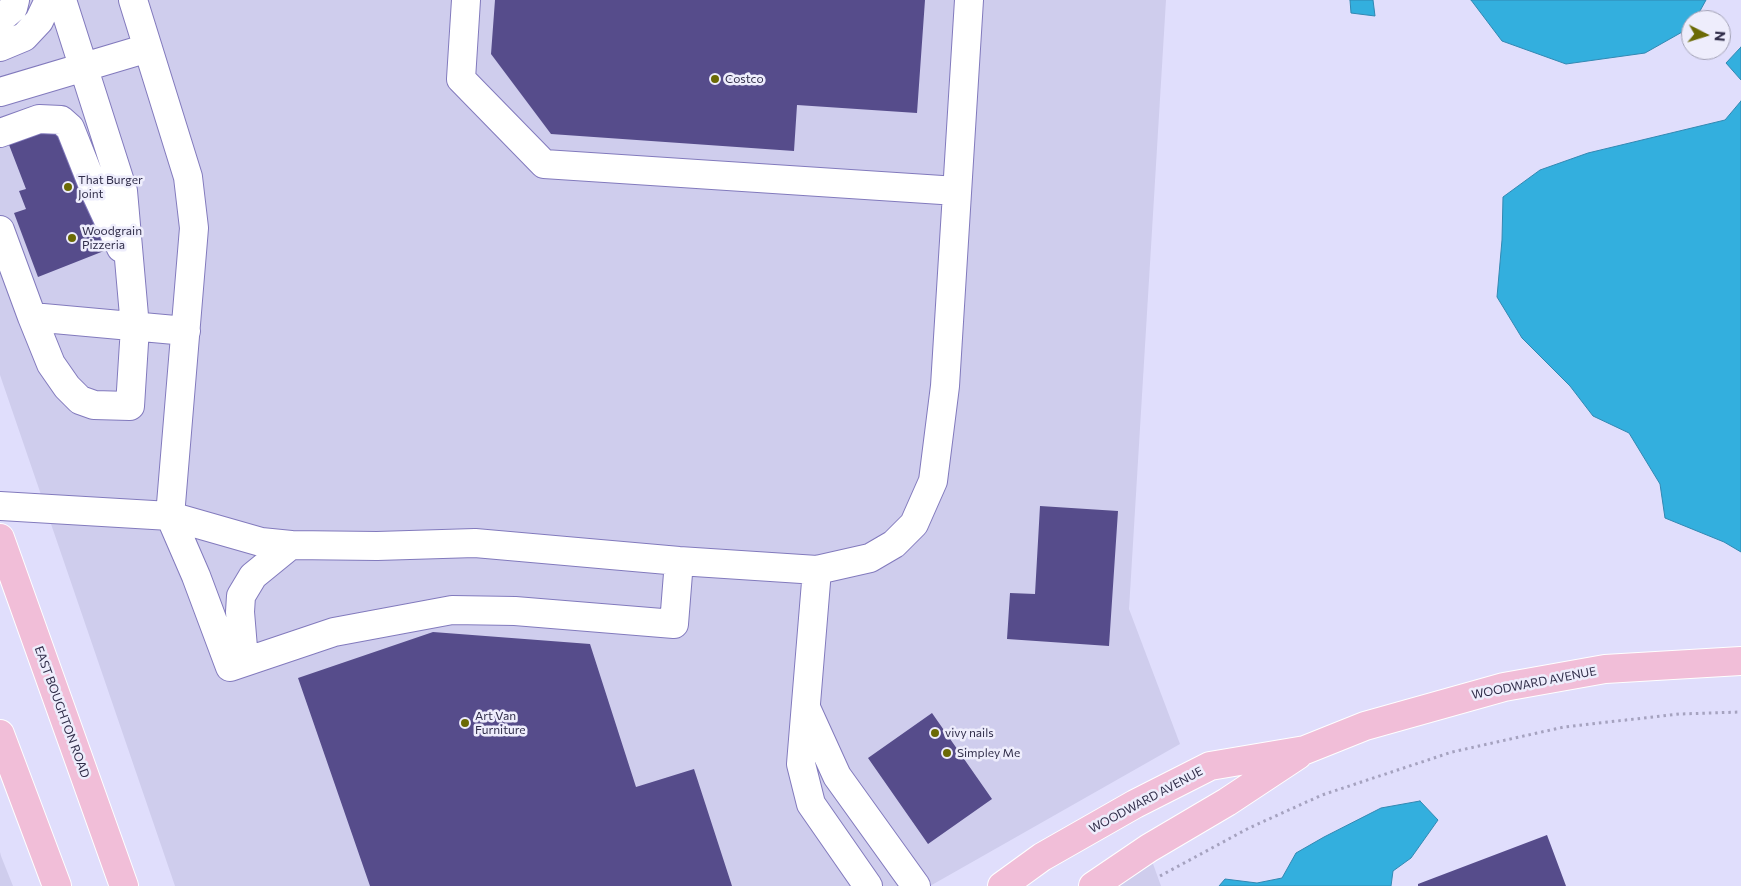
<!DOCTYPE html>
<style>
body{margin:0}
#map{position:relative;width:1741px;height:886px;overflow:hidden;background:#e0defc;font-family:Commissioner,sans-serif}
canvas{display:block}
.north{position:absolute;left:1681px;top:10px;width:50px;height:50px;box-sizing:border-box;background:#eeedfc;border:1px solid #a2a1b5;border-radius:50%;rotate:95deg;font-size:14px;font-weight:700;line-height:20px;text-align:center;color:#312e4a}
.north::after{content:'';display:block;margin:auto;width:18px;height:22px;background:#6b6a05;clip-path:polygon(50% 0,100% 100%,50% 72%,0 100%)}
</style>
<div id="map">
<canvas width="1741" height="886"></canvas>
<div class="north">N</div>
</div>
<script>
const g = document.querySelector('canvas').getContext('2d');
g.lineJoin = 'round';
function fillPath(path, color) {
  g.fillStyle = color;
  g.fill(path, 'evenodd');
}
function toPath(rows) {
  const path = new Path2D();
  for (const r of rows) {
    path.moveTo(r[0], r[1]);
    for (let i = 2; i < r.length; i += 2) path.lineTo(r[i], r[i + 1]);
  }
  return path;
}
function trace(path, color, width, dash) {
  g.strokeStyle = color;
  g.lineWidth = width;
  g.lineCap = dash ? 'butt' : 'round';
  g.setLineDash(dash || []);
  g.stroke(path);
}
function drawText(font, color, halo, rows, align = 'center') {
  g.font = font + ' Commissioner,sans-serif';
  g.lineWidth = 5;
  g.setLineDash([]);
  g.textBaseline = 'middle';
  g.strokeStyle = halo;
  g.fillStyle = color;
  for (const [text, x, y, turn = 0] of rows) {
    g.save();
    g.translate(x, y);
    g.rotate((+turn || 0) * Math.PI / 180);
    g.textAlign = isNaN(turn) ? turn : align;
    if (halo) g.strokeText(text, 0, 0);
    g.fillText(text, 0, 0);
    g.restore();
  }
}
fillPath(toPath([
 [0,0,1166,0,1129,609,1180,744,930,886,175,886,0,375],
 [0,852,1,856,13,886,0,886],
 [1152,861,1161,886,1118,886]
]), '#cfcded');
const water = toPath([
 [1350,0,1373,0,1375,16,1351,13,1350,0],
 [1471,0,1706,0,1695,20,1691,20,1691,27,1645,53,1566,64,1502,41,1471,0],
 [1741,47,1741,80,1726,63,1741,47],
 [1741,101,1741,552,1724,542,1665,518,1660,484,1629,433,1593,416,1570,386,1522,338,1497,297,1502,240,1503,197,1540,170,1588,153,1725,120,1741,101],
 [1420,801,1438,820,1411,858,1393,871,1391,886,1219,886,1225,879,1257,883,1282,878,1296,853,1324,837,1381,808,1420,801]
]);
fillPath(water, '#33afde');
trace(water, '#3288b2', 1);
fillPath(toPath([
 [495,0,925,0,917,113,797,105,794,151,551,134,491,54],
 [49,122,65,130,109,249,38,277,14,213,26,209,19,191,26,189,6,137],
 [1040,506,1118,511,1109,646,1007,639,1010,593,1035,594],
 [433,632,590,644,636,787,694,769,732,886,370,886,298,678],
 [932,713,992,799,928,844,868,758],
 [1547,835,1566,886,1418,886,1418,884]
]), '#564c8b');
const minor = toPath([
 [133,0,188,177,194,228,170,516,196,576,230,667,334,632,452,610,515,611,674,624,679,561],
 [466,0,461,79,544,164,957,191],
 [0,19,13,8,15,0],
 [0,47,24,37,39,21,49,0],
 [0,92,148,48],
 [0,133,39,119,61,120,70,128,97,196,121,248],
 [0,230,32,317,186,331],
 [32,317,51,364,67,387,80,400,94,405,130,406,135,327,123,191,62,0],
 [0,506,170,516,261,542,291,545,377,546,475,543,679,561,817,570,870,558,894,544,914,524,933,481,945,386,969,0],
 [817,570,801,764,811,804,868,886],
 [244,660,240,612,241,596,253,576,291,545],
 [807,710,837,776,916,886]
]);
const major = toPath([
 [0,538,124,886],
 [0,734,57,886],
 [1002,886,1042,857,1135,804,1210,766,1305,750,1365,726,1504,687,1605,669,1741,661],
 [1093,886,1149,848,1227,802,1298,755]
]);
trace(minor, '#827abd', 30);
trace(major, '#fff', 30);
trace(toPath([
 [1160,876,1249,828,1322,795,1452,752,1564,727,1679,714,1741,712]
]), '#a5a2bf', 3, [2.5, 4]);
trace(minor, '#fff', 28);
trace(major, '#f1bed8', 28);
for (const [x, y, r, color] of [
 [715,79,5,"#6b6a05"],
 [68,187,5,"#6b6a05"],
 [72,238,5,"#6b6a05"],
 [465,723,5,"#6b6a05"],
 [935,733,5,"#6b6a05"],
 [947,753,5,"#6b6a05"]
]) {
  const dot = new Path2D();
  dot.arc(x, y, r, 0, 2 * Math.PI);
  g.fillStyle = color;
  g.fill(dot);
  trace(dot, '#eeedfc', 2);
}
drawText('12px', '#312e4a', '#eeedfc', [
 ["Costco",725,79],
 ["That Burger",78,180],
 ["Joint",78,194],
 ["Woodgrain",82,231],
 ["Pizzeria",82,245],
 ["Art Van",475,716],
 ["Furniture",475,730],
 ["vivy nails",945,733],
 ["Simpley Me",957,753]
], 'left');
drawText('12px', '#312e4a', '#eeedfc', [
 ["WOODWARD AVENUE",1534,683,-11],
 ["EAST BOUGHTON ROAD",62,712,70],
 ["WOODWARD AVENUE",1146,800,-28]
]);
</script>
